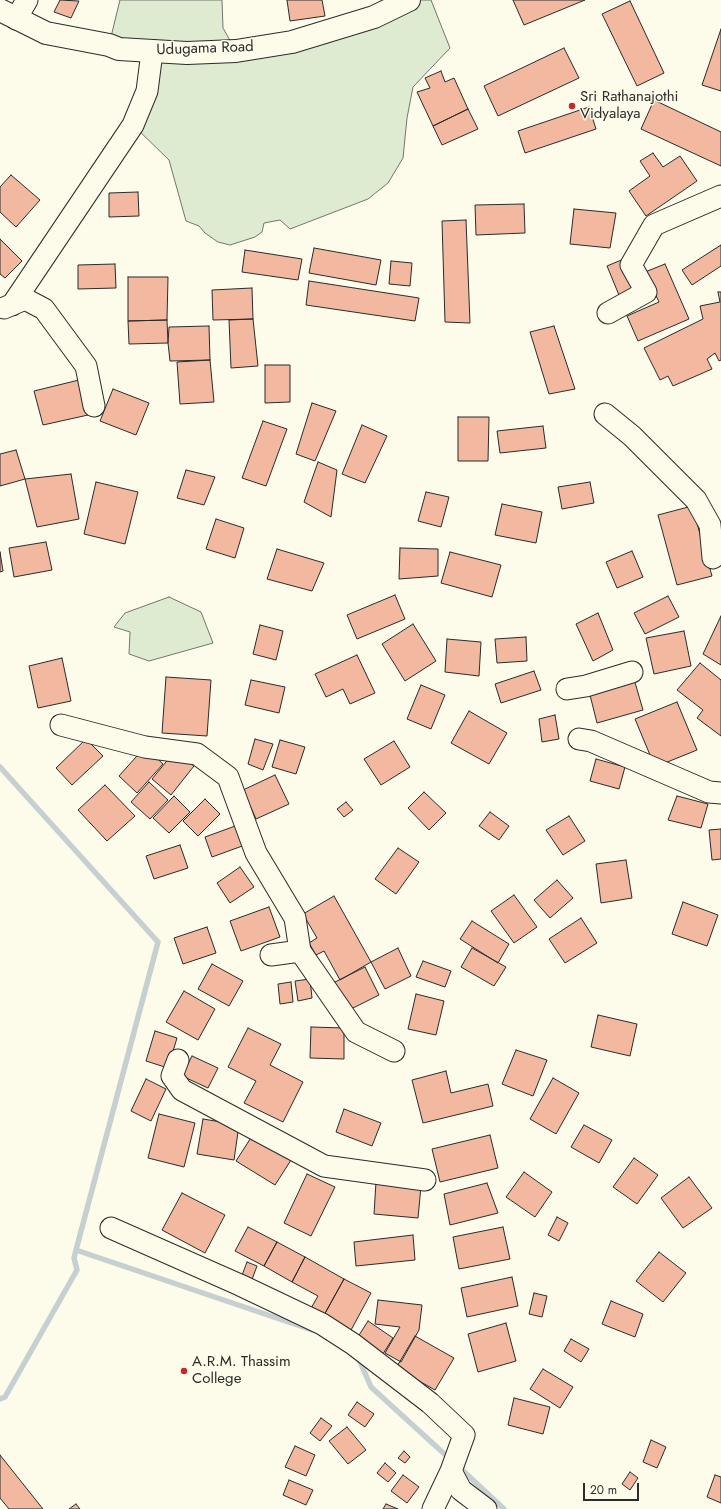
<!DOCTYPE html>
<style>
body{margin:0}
#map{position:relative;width:721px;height:1509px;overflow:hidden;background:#fdfbea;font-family:Jost,sans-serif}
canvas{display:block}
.scale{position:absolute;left:583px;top:1483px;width:56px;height:18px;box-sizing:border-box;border:2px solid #2b2b2b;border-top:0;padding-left:5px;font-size:12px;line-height:14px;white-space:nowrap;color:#2b2b2b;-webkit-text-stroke:3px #fdfbea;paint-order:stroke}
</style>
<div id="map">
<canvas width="721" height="1509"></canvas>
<div class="scale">20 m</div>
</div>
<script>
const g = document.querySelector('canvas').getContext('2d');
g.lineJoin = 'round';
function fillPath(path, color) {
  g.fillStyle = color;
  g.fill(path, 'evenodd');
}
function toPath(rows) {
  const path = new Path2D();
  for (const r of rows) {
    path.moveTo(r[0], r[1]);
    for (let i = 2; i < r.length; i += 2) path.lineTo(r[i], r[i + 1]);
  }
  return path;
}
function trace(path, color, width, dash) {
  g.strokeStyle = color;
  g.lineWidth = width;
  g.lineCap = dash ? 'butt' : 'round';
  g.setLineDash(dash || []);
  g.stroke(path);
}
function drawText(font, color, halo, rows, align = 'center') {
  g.font = font + ' Jost,sans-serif';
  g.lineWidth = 3;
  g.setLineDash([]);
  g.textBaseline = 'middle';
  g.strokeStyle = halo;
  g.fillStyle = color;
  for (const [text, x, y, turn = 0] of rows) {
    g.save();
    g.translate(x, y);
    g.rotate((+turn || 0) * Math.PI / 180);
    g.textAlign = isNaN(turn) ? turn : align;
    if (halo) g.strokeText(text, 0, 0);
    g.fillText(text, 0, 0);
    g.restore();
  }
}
const green = toPath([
 [120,0,222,0,223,28,236,51,409,0,431,0,450,48,413,87,407,118,403,158,388,183,368,199,290,229,280,220,264,223,262,232,255,237,230,245,218,242,205,233,199,226,186,221,169,160,133,125,152,52,109,45,120,0],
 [169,597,201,612,213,643,149,661,129,654,130,632,114,627,125,613,169,597]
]);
fillPath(green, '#deebd1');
trace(green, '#74746e', 1);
trace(toPath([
 [0,767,158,942,76,1250,312,1330],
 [358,1357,371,1387,451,1460],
 [0,1399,5,1397,77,1270,74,1258,76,1250],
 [459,1467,504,1509]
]), '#c7d0d0', 5.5);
const building = toPath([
 [60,0,79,1,71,18,54,12,60,0],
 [287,0,322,0,325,16,290,21,287,0],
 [513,0,585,0,524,25,513,0],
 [630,1,664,73,637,86,602,14,630,1],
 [721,29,721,91,702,85,721,29],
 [564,48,579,78,498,116,484,86,564,48],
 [441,71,445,82,454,78,468,109,433,126,417,92,430,88,425,78,441,71],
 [654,100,721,132,721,166,641,129,654,100],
 [589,107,596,129,525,153,518,131,589,107],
 [468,109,478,129,442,145,433,126,468,109],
 [653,153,663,167,680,156,697,181,646,216,629,191,650,176,640,161,653,153],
 [11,175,40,200,16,227,0,212,0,187,11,175],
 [138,192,139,216,109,217,109,193,138,192],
 [524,204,525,233,476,235,475,205,524,204],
 [574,209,616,213,610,248,570,244,574,209],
 [466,220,470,323,445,322,442,221,466,220],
 [0,239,22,261,5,278,0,274,0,239],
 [721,245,721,266,692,285,682,270,721,245],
 [314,248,381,260,376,285,309,273,314,248],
 [245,250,302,259,298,280,242,272,245,250],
 [626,258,640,292,621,300,607,266,626,258],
 [391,261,412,263,410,286,389,284,391,261],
 [115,264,116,288,78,289,78,265,115,264],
 [665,264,689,319,638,341,627,316,659,302,645,272,665,264],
 [128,277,168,277,167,320,128,321,128,277],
 [309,281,419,298,415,321,306,305,309,281],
 [252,288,253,319,213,320,212,290,252,288],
 [718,292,721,292,721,360,719,361,715,353,707,359,712,369,673,386,668,376,660,380,644,348,703,319,700,306,720,302,718,292],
 [253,319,258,366,231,368,229,320,253,319],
 [167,320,168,343,129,344,128,321,167,320],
 [209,326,210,360,170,361,168,343,169,327,209,326],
 [554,326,575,389,549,394,530,332,554,326],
 [210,360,214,402,180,404,177,362,210,360],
 [265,365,290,365,290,402,265,403,265,365],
 [79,380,88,415,43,425,34,391,79,380],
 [113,389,149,403,136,435,100,421,113,389],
 [312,403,336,411,315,461,296,454,312,403],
 [458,417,489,417,488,461,458,461,458,417],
 [263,421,287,429,266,486,242,478,263,421],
 [362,425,387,436,365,483,342,474,362,425],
 [543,426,546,448,500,453,497,431,543,426],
 [16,450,25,479,0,486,0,454,16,450],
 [318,462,337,470,331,517,304,502,318,462],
 [186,470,215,477,204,505,177,498,186,470],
 [71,474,79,519,37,527,25,479,71,474],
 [96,482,138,492,125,544,84,534,96,482],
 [590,482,594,503,562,509,558,487,590,482],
 [426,492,449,497,441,527,418,521,426,492],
 [502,504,542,512,536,543,495,535,502,504],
 [692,506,712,576,677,585,658,515,692,506],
 [216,519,244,528,235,558,206,549,216,519],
 [46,542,52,570,14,577,9,548,46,542],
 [400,548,438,549,438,576,399,579,400,548],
 [277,549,324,563,312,591,267,579,277,549],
 [632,551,643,577,617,588,606,562,632,551],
 [0,552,3,571,0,572,0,552],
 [450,552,501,565,492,597,441,583,450,552],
 [395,595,405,619,357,639,347,615,395,595],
 [668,596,679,617,645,634,634,613,668,596],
 [598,613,613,650,593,661,576,624,598,613],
 [721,616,721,665,703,654,721,616],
 [413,624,436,661,405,681,382,644,413,624],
 [260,625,283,631,276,660,253,654,260,625],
 [684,631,691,666,654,674,646,638,684,631],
 [526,637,527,661,497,663,495,639,526,637],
 [447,639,481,642,479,676,445,672,447,639],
 [357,655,375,693,350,704,343,689,326,697,315,674,357,655],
 [62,658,71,701,38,708,29,666,62,658],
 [700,663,721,680,721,736,697,718,703,710,677,690,700,663],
 [534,671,541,690,501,703,495,684,534,671],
 [166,677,211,680,207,736,162,733,166,677],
 [634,679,643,710,597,723,589,691,634,679],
 [251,680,285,687,279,713,245,705,251,680],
 [421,685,445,695,431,729,407,719,421,685],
 [677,702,697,750,655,767,635,719,677,702],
 [469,711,507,733,489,764,451,743,469,711],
 [555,715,559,739,542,742,539,719,555,715],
 [86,739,103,756,72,785,56,768,86,739],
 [255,739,273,744,263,770,248,764,255,739],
 [280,740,305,747,296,774,272,767,280,740],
 [394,741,410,767,381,785,364,759,394,741],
 [145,747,163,764,137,793,119,776,145,747],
 [175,751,194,766,171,795,152,779,175,751],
 [596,759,625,767,619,789,590,781,596,759],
 [275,775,289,804,256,819,243,790,275,775],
 [149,782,168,800,150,819,131,802,149,782],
 [105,785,135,816,107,841,78,810,105,785],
 [424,792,446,813,429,830,408,808,424,792],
 [174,796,190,812,169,833,153,818,174,796],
 [677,796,708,804,701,828,668,820,677,796],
 [205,799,220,814,198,836,183,821,205,799],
 [346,802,353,810,344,817,337,809,346,802],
 [490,812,509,826,499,840,479,826,490,812],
 [569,816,585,841,563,855,546,830,569,816],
 [238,825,245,845,212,857,205,837,238,825],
 [721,829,721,859,712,860,709,830,721,829],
 [180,845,188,868,154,879,146,856,180,845],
 [398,848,419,862,396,894,375,879,398,848],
 [626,860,632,898,601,903,596,864,626,860],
 [240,867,254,887,230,903,217,883,240,867],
 [557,880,573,898,550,918,534,900,557,880],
 [514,895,537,927,514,943,491,911,514,895],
 [334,896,371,962,340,980,324,951,316,955,309,943,317,938,303,914,334,896],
 [683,902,718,915,707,946,672,934,683,902],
 [269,907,280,937,241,951,230,921,269,907],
 [581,918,597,943,565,963,549,939,581,918],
 [472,921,509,944,498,963,460,939,472,921],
 [207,927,216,953,183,964,174,938,207,927],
 [398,948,411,976,385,989,371,962,398,948],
 [472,948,506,967,494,986,461,967,472,948],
 [423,961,451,971,445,987,416,977,423,961],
 [212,964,243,981,229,1006,198,989,212,964],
 [365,967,379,995,347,1011,333,983,365,967],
 [310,979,312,998,298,1001,295,981,310,979],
 [291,982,293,1002,280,1004,278,984,291,982],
 [184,991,215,1009,198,1040,166,1022,184,991],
 [416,994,444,1001,436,1035,408,1029,416,994],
 [598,1015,637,1024,630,1056,591,1047,598,1015],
 [311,1027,344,1028,344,1059,310,1058,311,1027],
 [248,1028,281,1044,270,1065,303,1082,283,1122,244,1103,256,1081,228,1067,248,1028],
 [155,1031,177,1038,168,1068,146,1061,155,1031],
 [516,1050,547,1060,533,1096,502,1084,516,1050],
 [192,1056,218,1068,208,1088,182,1076,192,1056],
 [446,1071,451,1093,488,1084,493,1106,423,1123,412,1080,446,1071],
 [553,1078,579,1093,556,1134,530,1119,553,1078],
 [146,1079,166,1089,151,1121,131,1111,146,1079],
 [344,1109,381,1123,372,1146,336,1132,344,1109],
 [159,1114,195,1123,184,1167,148,1158,159,1114],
 [203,1119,239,1125,234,1160,197,1154,203,1119],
 [584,1125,612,1140,599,1163,571,1147,584,1125],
 [254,1133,293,1157,275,1185,236,1161,254,1133],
 [490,1135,498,1168,440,1182,432,1149,490,1135],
 [634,1158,658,1175,637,1204,613,1187,634,1158],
 [524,1172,552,1192,535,1217,506,1197,524,1172],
 [307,1174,335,1187,311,1236,284,1223,307,1174],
 [689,1177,712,1208,683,1228,661,1198,689,1177],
 [376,1182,421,1186,418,1218,374,1214,376,1182],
 [487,1183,498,1213,450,1225,444,1194,487,1183],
 [182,1193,225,1215,205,1253,162,1230,182,1193],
 [557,1217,568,1223,559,1241,548,1235,557,1217],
 [248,1227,277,1242,264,1266,235,1251,248,1227],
 [503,1227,510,1259,459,1269,453,1237,503,1227],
 [413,1235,415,1260,356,1266,354,1242,413,1235],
 [277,1242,305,1257,292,1282,264,1266,277,1242],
 [659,1252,686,1273,663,1302,636,1281,659,1252],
 [305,1257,344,1279,323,1317,310,1310,318,1296,292,1282,305,1257],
 [247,1262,257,1266,251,1282,241,1278,247,1262],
 [512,1277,518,1306,467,1317,461,1288,512,1277],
 [344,1279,371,1293,350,1332,323,1317,344,1279],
 [534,1293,547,1296,542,1317,529,1314,534,1293],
 [378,1300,422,1305,419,1330,401,1362,385,1353,400,1327,375,1324,378,1300],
 [611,1301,643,1314,635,1337,602,1324,611,1301],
 [368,1321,393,1338,381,1357,356,1340,368,1321],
 [506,1323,516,1361,478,1372,468,1334,506,1323],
 [415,1336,454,1358,435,1390,396,1368,415,1336],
 [571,1339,589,1349,581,1362,564,1351,571,1339],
 [543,1369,573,1387,560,1408,530,1389,543,1369],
 [514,1398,550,1407,543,1434,508,1425,514,1398],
 [357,1402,374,1414,365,1427,348,1415,357,1402],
 [321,1418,332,1426,320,1441,310,1433,321,1418],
 [347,1427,366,1450,348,1464,329,1441,347,1427],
 [651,1440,666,1447,657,1468,643,1462,651,1440],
 [295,1446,315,1455,306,1476,285,1467,295,1446],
 [404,1451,410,1457,405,1463,398,1458,404,1451],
 [0,1455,43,1509,9,1509,0,1498,0,1455],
 [385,1463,396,1473,388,1482,377,1473,385,1463],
 [630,1472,638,1478,630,1490,622,1484,630,1472],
 [403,1475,419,1487,407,1503,391,1491,403,1475],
 [715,1475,721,1477,721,1503,707,1497,715,1475],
 [289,1480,313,1490,306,1505,283,1495,289,1480],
 [76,1504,80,1509,69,1509,76,1504],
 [386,1504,398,1509,383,1509,386,1504]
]);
fillPath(building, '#f2b8a0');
trace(building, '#2b2b2b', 1);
const minor = toPath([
 [16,19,27,0],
 [12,305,133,125,147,91,152,52],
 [4,308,25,299,44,309,86,366,94,406],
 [608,313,646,292,631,265,654,225,721,196],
 [605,414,632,436,696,500,710,525,713,558],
 [567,689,586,686,632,672],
 [61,725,145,747,197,754,228,777,256,853,295,918,300,951],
 [579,739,591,741,709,792,721,793],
 [271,955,300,951,356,1032,394,1051],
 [178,1060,172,1076,182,1090,324,1166,425,1180],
 [111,1228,240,1285,322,1324,353,1344,430,1403,464,1435,451,1471,433,1509],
 [451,1471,461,1490,486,1509]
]);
const major = toPath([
 [0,10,46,33,109,45,119,49,187,53,236,51,292,42,374,17,409,0]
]);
trace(minor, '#2b2b2b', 23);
trace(major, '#2b2b2b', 24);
trace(minor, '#fdfbea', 21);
trace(major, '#fdfbea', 22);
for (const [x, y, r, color] of [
 [572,106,4,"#c62828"],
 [184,1371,4,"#c62828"]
]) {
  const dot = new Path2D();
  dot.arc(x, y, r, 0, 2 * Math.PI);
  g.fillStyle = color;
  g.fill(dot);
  trace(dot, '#fdfbea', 1.5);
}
drawText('15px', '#2b2b2b', '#fdfbea', [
 ["Udugama Road",205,49,-2]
]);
drawText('15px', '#2b2b2b', '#fdfbea', [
 ["Sri Rathanajothi",580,97],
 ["Vidyalaya",580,114],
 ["A.R.M. Thassim",192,1362],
 ["College",192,1379]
], 'left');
</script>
